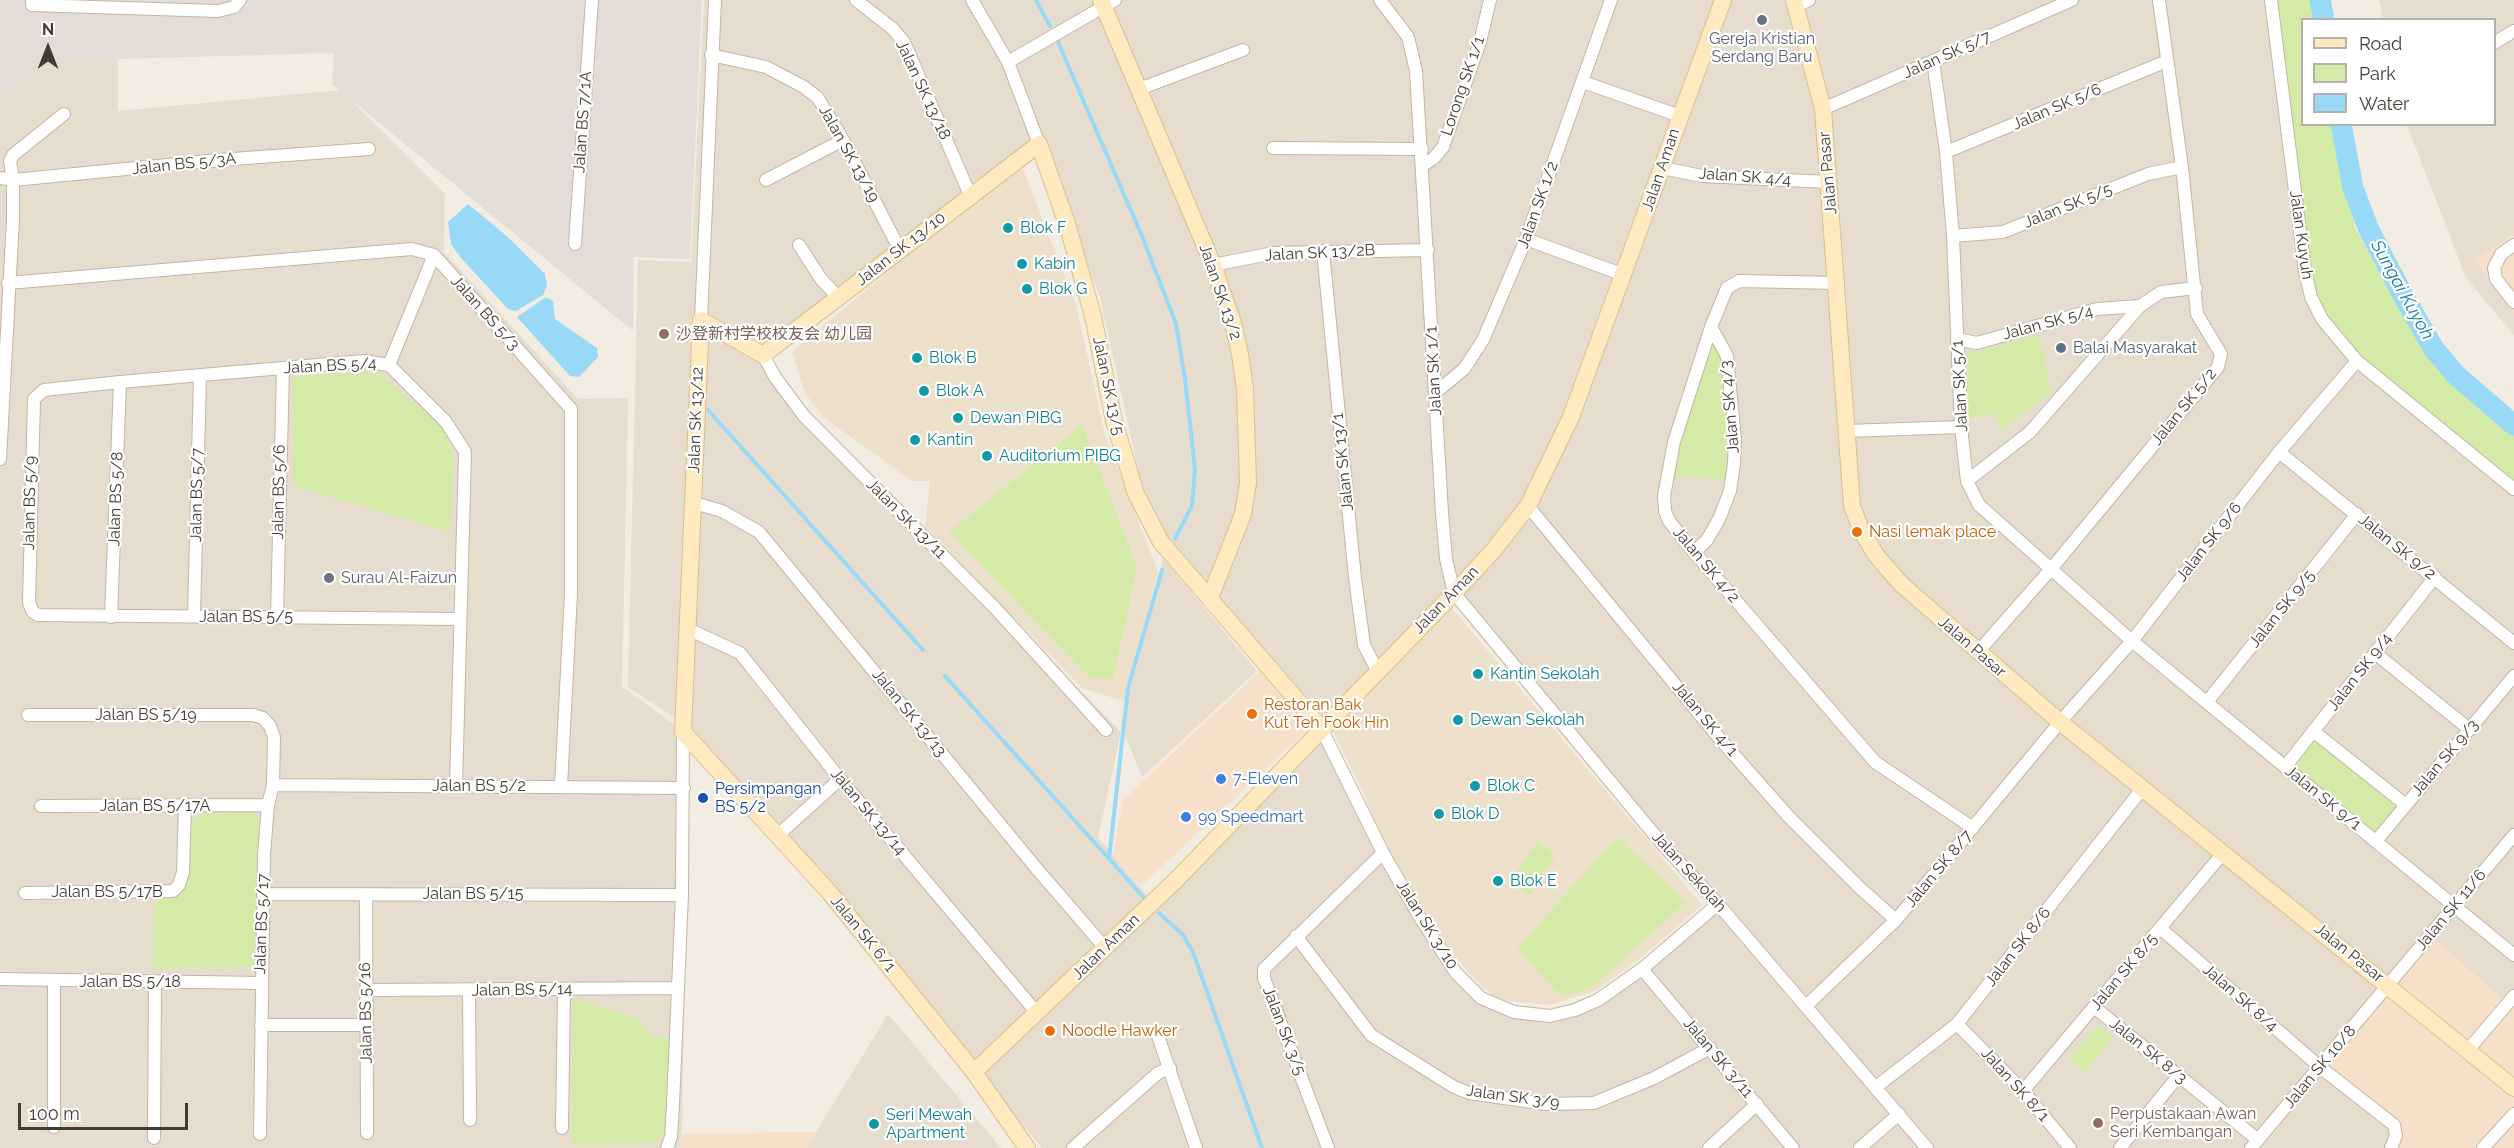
<!DOCTYPE html>
<meta charset="utf-8">
<style>
body{margin:0}
#map{position:relative;width:2514px;height:1148px;overflow:hidden;background:#f3ece2;font-family:Raleway,sans-serif}
canvas{display:block}
.legend{position:absolute;left:2301px;top:18px;width:195px;height:108px;box-sizing:border-box;background:#fff;border:2px solid #b4b1ad;margin:0;padding:8px 10px;list-style:none;font-size:18px;color:#443b32}
.legend li{display:flex;align-items:center;gap:12px;height:30px}
.legend b{width:30px;border:2px solid #b4b1ad}
.north{position:absolute;left:18px;top:18px;width:60px;height:60px;-webkit-text-stroke:4px #fff;paint-order:stroke;rotate:0deg;font-size:16px;font-weight:700;line-height:24px;text-align:center;color:#443b32}
.north::after{content:'';display:block;margin:auto;width:21px;height:27px;background:#443b32;clip-path:polygon(50% 0,100% 100%,50% 72%,0 100%)}
.scale{position:absolute;left:18px;top:1103px;width:170px;height:27px;box-sizing:border-box;border:3px solid #443b32;border-top:0;padding-left:8px;font-size:18px;line-height:21px;white-space:nowrap;color:#443b32;-webkit-text-stroke:4px #fff;paint-order:stroke}
</style>
<div id="map">
<canvas width="2514" height="1148"></canvas>
<ul class="legend">
<li><b style="height:8px;background:#ffe9bf"></b>Road</li>
<li><b style="height:16px;background:#d3eba6"></b>Park</li>
<li><b style="height:16px;background:#97d9f6"></b>Water</li>
</ul>
<div class="north">N</div>
<div class="scale">100 m</div>
</div>
<script>
const g = document.querySelector('canvas').getContext('2d');
g.lineJoin = 'round';
function fillPath(path, color) {
  g.fillStyle = color;
  g.fill(path, 'evenodd');
}
function toPath(rows) {
  const path = new Path2D();
  for (const r of rows) {
    path.moveTo(r[0], r[1]);
    for (let i = 2; i < r.length; i += 2) path.lineTo(r[i], r[i + 1]);
  }
  return path;
}
function trace(path, color, width, dash) {
  g.strokeStyle = color;
  g.lineWidth = width;
  g.lineCap = dash ? 'butt' : 'round';
  g.setLineDash(dash || []);
  g.stroke(path);
}
function drawText(font, color, halo, rows, align = 'center') {
  g.font = font + ' Raleway,"Noto Sans SC",sans-serif';
  g.lineWidth = 4.5;
  g.setLineDash([]);
  g.textBaseline = 'middle';
  g.strokeStyle = halo;
  g.fillStyle = color;
  for (const [text, x, y, turn = 0] of rows) {
    g.save();
    g.translate(x, y);
    g.rotate((+turn || 0) * Math.PI / 180);
    g.textAlign = isNaN(turn) ? turn : align;
    if (halo) g.strokeText(text, 0, 0);
    g.fillText(text, 0, 0);
    g.restore();
  }
}
fillPath(toPath([
 [704,0,2277,0,2336,320,2362,356,2514,481,2514,1148,1042,1148,691,729,628,687,638,260,691,262],
 [1043,140,1100,298,1141,482,1168,542,1320,732,1151,900,1098,837,1121,732,811,416,764,355],
 [1455,589,1719,907,1591,1006,1511,1016,1477,1000,1443,966,1320,732],
 [2379,0,2514,0,2514,335,2466,278,2407,125,2494,124,2494,20,2383,19],
 [118,59,118,111,341,90,445,194,444,252,578,399,628,398,622,687,688,734,682,1134,816,1132,888,1014,1001,1148,0,1148,0,97,45,61],
 [1163,558,1257,671,1142,777,1121,725]
]), '#e7ddcf');
fillPath(toPath([
 [2514,234,2514,312,2474,260],
 [1263,668,1312,726,1141,886,1113,855,1123,800],
 [2434,938,2514,1010,2514,1148,2398,1148,2404,1132,2323,1065],
 [816,1132,807,1148,679,1148,682,1134]
]), '#f7e0ca');
fillPath(toPath([
 [0,0,702,0,690,259,633,257,633,331,332,84,334,53,45,61,0,97]
]), '#e4ddd7');
fillPath(toPath([
 [1023,169,1076,305,1105,435,1158,572,1126,702,1082,688,925,526,930,481,912,481,823,417,805,393,792,352,969,204],
 [1450,606,1702,905,1642,957,1595,991,1550,1005,1509,1001,1492,995,1474,979,1443,941,1383,844,1363,791,1332,730]
]), '#ede0ca');
fillPath(toPath([
 [2276,0,2311,0,2315,19,2302,20,2302,124,2335,125,2355,228,2403,315,2460,389,2514,432,2514,483,2377,371,2354,347,2328,314,2311,283,2304,217,2294,169,2286,111,2290,89,2283,77],
 [2039,335,2051,393,2000,431,1996,414,1965,419,1967,354],
 [1716,342,1720,348,1724,386,1727,441,1725,480,1672,475,1680,439,1711,346],
 [377,371,443,428,454,456,450,532,293,486,292,377],
 [1082,425,1137,567,1113,679,1090,678,949,532],
 [2315,738,2398,804,2375,832,2292,767],
 [255,812,260,821,254,967,153,969,154,907,159,898,177,897,187,886,191,822,202,814],
 [1617,837,1686,902,1591,988,1562,997,1517,949],
 [1537,842,1556,855,1530,895,1510,882],
 [572,998,638,1018,650,1036,670,1038,669,1130,652,1143,572,1145],
 [2098,1025,2113,1037,2085,1072,2070,1060]
]), '#d3eba6');
fillPath(toPath([
 [468,204,509,238,545,274,547,286,543,295,516,311,508,309,461,258,451,244,448,222],
 [546,297,553,301,555,319,597,348,598,357,579,377,570,376,517,317]
]), '#97d9f6');
trace(toPath([
 [1036,0,1050,26],
 [1058,42,1142,236,1176,324,1185,379,1195,470,1192,506,1175,539],
 [708,410,923,650],
 [945,676,1146,900],
 [1109,859,1128,688,1162,570],
 [1159,913,1183,935,1193,952,1262,1148]
]), '#97d9f6', 4);
trace(toPath([
 [2320,0,2324,20],
 [2341,124,2353,188,2369,230,2405,299,2434,349,2456,375,2514,425]
]), '#97d9f6', 21);
const street = toPath([
 [32,0,32,5,218,11,234,7,240,0],
 [856,0,893,29,904,42,970,195],
 [972,0,1008,62,1039,144],
 [1380,0,1408,37,1416,71,1442,513,1446,559,1454,593,1663,845,1718,904,1927,1148],
 [2271,0,2305,271,2311,297,2322,319,2357,361,2514,489],
 [1796,6,1809,0],
 [2494,43,2514,31],
 [711,55,766,67,804,87,818,98,843,140,900,250],
 [1933,61,1946,152,1953,236,1961,427,1967,481,1979,505,2132,641,2514,955],
 [1008,62,1115,0],
 [1583,82,1680,116],
 [1139,89,1243,50],
 [1823,109,2072,0],
 [1273,148,1422,149],
 [1946,152,2167,61],
 [1423,165,1434,158,1443,147,1480,42,1490,0],
 [1662,168,1702,176,1828,182],
 [0,178,13,180,219,160,369,149],
 [766,180,843,140],
 [1953,236,2003,232,2148,174,2182,167],
 [1526,239,1624,275],
 [575,244,592,0],
 [799,245,821,279,839,298],
 [2514,245,2501,254,2494,268,2496,279,2514,302],
 [1323,251,1355,578,1364,645,1377,670],
 [1213,265,1274,253,1428,250],
 [8,283,412,249,434,255,571,409,571,594,561,786],
 [1838,283,1739,281,1727,288,1711,327,1674,442,1664,496,1665,511,1669,521,1694,552,1875,762,1973,828],
 [701,320,715,0],
 [1957,339,1977,343,2097,309,2140,306],
 [763,355,775,377,804,416,996,609,1106,730],
 [389,365,434,255],
 [1435,393,1464,369,1483,340,1526,239,1611,0],
 [1847,431,1961,427],
 [2279,452,2514,643],
 [0,459,13,220,13,180,10,161,13,155,64,114],
 [1967,481,2030,432,2140,306,2161,292,2196,288],
 [694,503,722,511,759,532,1037,869,1106,949],
 [1528,506,1720,739,1789,817,1861,889,1896,920],
 [1694,552,1707,540,1719,519,1730,491,1734,464,1735,439,1727,356,1711,327],
 [194,616,200,375],
 [277,616,283,368],
 [111,617,120,382],
 [688,629,740,653,840,779,1037,1013],
 [1977,653,2051,569,2218,367,2221,354,2197,314,2182,167,2159,0],
 [2375,653,2469,729],
 [2207,702,2357,514],
 [28,715,253,715,263,718,270,726,274,737,273,785,268,805,264,854,260,1134],
 [1321,728,1383,853,1418,914,1456,973,1481,998,1514,1012,1550,1016,1575,1010,1598,1000,1642,969,1718,904],
 [2313,731,2406,805],
 [2285,767,2435,577],
 [273,785,684,788],
 [456,786,465,452,446,422,389,365,364,361,120,382,44,390,34,399,29,603,33,612,38,615,460,619],
 [41,806,268,805],
 [777,836,840,779],
 [2376,841,2514,676],
 [25,893,173,891,179,885,183,872,185,806],
 [263,894,682,895],
 [366,894,367,1133],
 [2160,928,2320,1067,2394,1125,2396,1136,2391,1148],
 [1296,936,1371,1035,1454,1087,1469,1093,1547,1104,1594,1103,1654,1078,1710,1048],
 [1642,969,1793,1148],
 [0,979,261,983],
 [54,981,54,1127],
 [366,990,677,988],
 [469,991,470,1120],
 [1806,1006,1896,920,2060,722,2132,641,2279,452,2357,361],
 [2094,1007,2258,1140],
 [1957,1024,2023,1091,2070,1148],
 [261,1025,367,1025],
 [1157,1033,1196,1148],
 [2468,1050,2514,996],
 [1876,1087,1957,1024,2142,789],
 [2023,1091,2224,852],
 [562,1128,564,990],
 [154,1138,155,982],
 [667,1148,671,1137,673,1105,682,895,683,732],
 [1073,1148,1158,1073,1170,1068],
 [1328,1148,1264,978,1264,969,1383,853],
 [1709,1148,1757,1104],
 [1860,1148,1899,1114],
 [2120,1148,2179,1075],
 [2251,1148,2514,835],
 [2483,1148,2514,1114]
]);
const secondary = toPath([
 [1101,0,1213,265,1233,323,1240,354,1245,389,1248,483,1243,514,1210,598],
 [1794,0,1823,109,1852,506,1862,532,1876,555,1901,584,2060,722,2514,1088],
 [974,1072,1175,881,1454,593,1493,551,1528,506,1571,417,1723,0],
 [1027,1148,974,1072,830,893,683,732,701,320,763,355,1039,144,1068,227,1093,316,1114,421,1136,494,1161,542,1321,728]
]);
trace(street, '#c1b5a7', 14);
trace(secondary, '#d9bf8f', 18);
trace(street, '#fff', 12);
trace(secondary, '#ffe9bf', 16);
for (const [x, y, r, color] of [
 [1762,20,6,"#6b7280"],
 [1008,228,6,"#0f9aa8"],
 [1022,264,6,"#0f9aa8"],
 [1027,289,6,"#0f9aa8"],
 [664,334,6,"#8d6e63"],
 [2061,348,6,"#5c6f8a"],
 [917,358,6,"#0f9aa8"],
 [924,391,6,"#0f9aa8"],
 [958,418,6,"#0f9aa8"],
 [915,440,6,"#0f9aa8"],
 [987,456,6,"#0f9aa8"],
 [1857,532,6,"#e8710a"],
 [329,578,6,"#6b7280"],
 [1478,674,6,"#0f9aa8"],
 [1252,714,6,"#e8710a"],
 [1458,720,6,"#0f9aa8"],
 [1221,779,6,"#3f7fe0"],
 [1475,786,6,"#0f9aa8"],
 [703,798,6,"#1a4fb4"],
 [1439,814,6,"#0f9aa8"],
 [1186,817,6,"#3f7fe0"],
 [1498,881,6,"#0f9aa8"],
 [1050,1031,6,"#e8710a"],
 [2098,1123,6,"#8d6e63"],
 [874,1124,6,"#0f9aa8"]
]) {
  const dot = new Path2D();
  dot.arc(x, y, r, 0, 2 * Math.PI);
  g.fillStyle = color;
  g.fill(dot);
  trace(dot, '#fff', 2);
}
drawText('16px', '#5b616d', '#fff', [
 ["Gereja Kristian",1762,39],
 ["Serdang Baru",1762,57],
 ["Surau Al-Faizun",341,578,"left"]
]);
drawText('16px', '#443b32', '#fff', [
 ["Jalan SK 5/7",1947,55,-24],
 ["Lorong SK 1/1",1463,86,-71],
 ["Jalan SK 13/18",923,90,65],
 ["Jalan SK 5/6",2057,107,-23],
 ["Jalan BS 7/1A",583,122,-86],
 ["Jalan SK 13/19",849,154,61],
 ["Jalan BS 5/3A",184,164,-6],
 ["Jalan Aman",1661,170,-71],
 ["Jalan Pasar",1828,173,-95],
 ["Jalan SK 4/4",1745,177,4],
 ["Jalan SK 1/2",1538,205,-70],
 ["Jalan SK 5/5",2068,206,-22],
 ["Jalan Kuyuh",2301,235,82],
 ["Jalan SK 13/10",901,249,-38],
 ["Jalan SK 13/2B",1320,253,-3],
 ["Jalan SK 13/2",1220,292,71],
 ["Jalan BS 5/3",485,313,48],
 ["Jalan SK 5/4",2048,323,-15],
 ["Jalan BS 5/4",330,366,-3],
 ["Jalan SK 1/1",1434,371,-93],
 ["Jalan SK 13/5",1108,386,78],
 ["Jalan SK 5/1",1960,386,-93],
 ["Jalan SK 4/3",1730,407,-95],
 ["Jalan SK 5/2",2184,407,-51],
 ["Jalan SK 13/12",696,420,-88],
 ["Jalan SK 13/1",1343,462,-96],
 ["Jalan BS 5/6",279,492,-89],
 ["Jalan BS 5/7",197,495,-89],
 ["Jalan BS 5/8",116,499,-88],
 ["Jalan BS 5/9",30,503,-89],
 ["Jalan SK 13/11",906,519,45],
 ["Jalan SK 9/6",2209,542,-52],
 ["Jalan SK 9/2",2397,547,39],
 ["Jalan SK 4/2",1706,565,50],
 ["Jalan Aman",1446,600,-46],
 ["Jalan SK 9/5",2282,609,-51],
 ["Jalan BS 5/5",246,617],
 ["Jalan Pasar",1972,647,41],
 ["Jalan SK 9/4",2360,672,-52],
 ["Jalan SK 13/13",909,713,51],
 ["Jalan BS 5/19",146,715],
 ["Jalan SK 4/1",1705,719,50],
 ["Jalan SK 9/3",2445,758,-50],
 ["Jalan BS 5/2",479,786],
 ["Jalan SK 9/1",2323,798,39],
 ["Jalan BS 5/17A",155,806],
 ["Jalan SK 13/14",868,812,50],
 ["Jalan SK 8/7",1939,869,-50],
 ["Jalan Sekolah",1689,872,48],
 ["Jalan BS 5/17B",107,892],
 ["Jalan BS 5/15",473,894],
 ["Jalan SK 11/6",2451,910,-50],
 ["Jalan BS 5/17",262,924,-88],
 ["Jalan SK 3/10",1427,925,58],
 ["Jalan SK 6/1",863,934,51],
 ["Jalan Aman",1106,947,-44],
 ["Jalan SK 8/6",2018,947,-52],
 ["Jalan Pasar",2349,953,39],
 ["Jalan SK 8/5",2124,972,-50],
 ["Jalan BS 5/18",130,982],
 ["Jalan BS 5/14",522,990,-1],
 ["Jalan SK 8/4",2240,998,41],
 ["Jalan BS 5/16",366,1013,-91],
 ["Jalan SK 3/5",1284,1031,69],
 ["Jalan SK 8/3",2148,1051,39],
 ["Jalan SK 3/11",1718,1058,50],
 ["Jalan SK 10/8",2320,1067,-50],
 ["Jalan SK 8/1",2015,1085,48],
 ["Jalan SK 3/9",1513,1097,8]
]);
drawText('16px', '#0d838f', '#fff', [
 ["Blok F",1020,228],
 ["Kabin",1034,264],
 ["Blok G",1039,289],
 ["Blok B",929,358],
 ["Blok A",936,391],
 ["Dewan PIBG",970,418],
 ["Kantin",927,440],
 ["Auditorium PIBG",999,456],
 ["Kantin Sekolah",1490,674],
 ["Dewan Sekolah",1470,720],
 ["Blok C",1487,786],
 ["Blok D",1451,814],
 ["Blok E",1510,881],
 ["Seri Mewah",886,1115],
 ["Apartment",886,1133]
], 'left');
drawText('16px', '#785e54', '#fff', [
 ["沙登新村学校校友会 幼儿园",676,334],
 ["Perpustakaan Awan",2110,1114],
 ["Seri Kembangan",2110,1132]
], 'left');
drawText('16px', '#4e5e75', '#fff', [
 ["Balai Masyarakat",2073,348]
], 'left');
drawText('16px', '#c56008', '#fff', [
 ["Nasi lemak place",1869,532],
 ["Restoran Bak",1264,705],
 ["Kut Teh Fook Hin",1264,723],
 ["Noodle Hawker",1062,1031]
], 'left');
drawText('16px', '#366cbe', '#fff', [
 ["7-Eleven",1233,779],
 ["99 Speedmart",1198,817]
], 'left');
drawText('16px', '#164399', '#fff', [
 ["Persimpangan",715,789],
 ["BS 5/2",715,807]
], 'left');
drawText('italic 18px', '#217ca7', '#fff', [
 ["Sungai Kuyoh",2402,290,61]
]);
</script>
